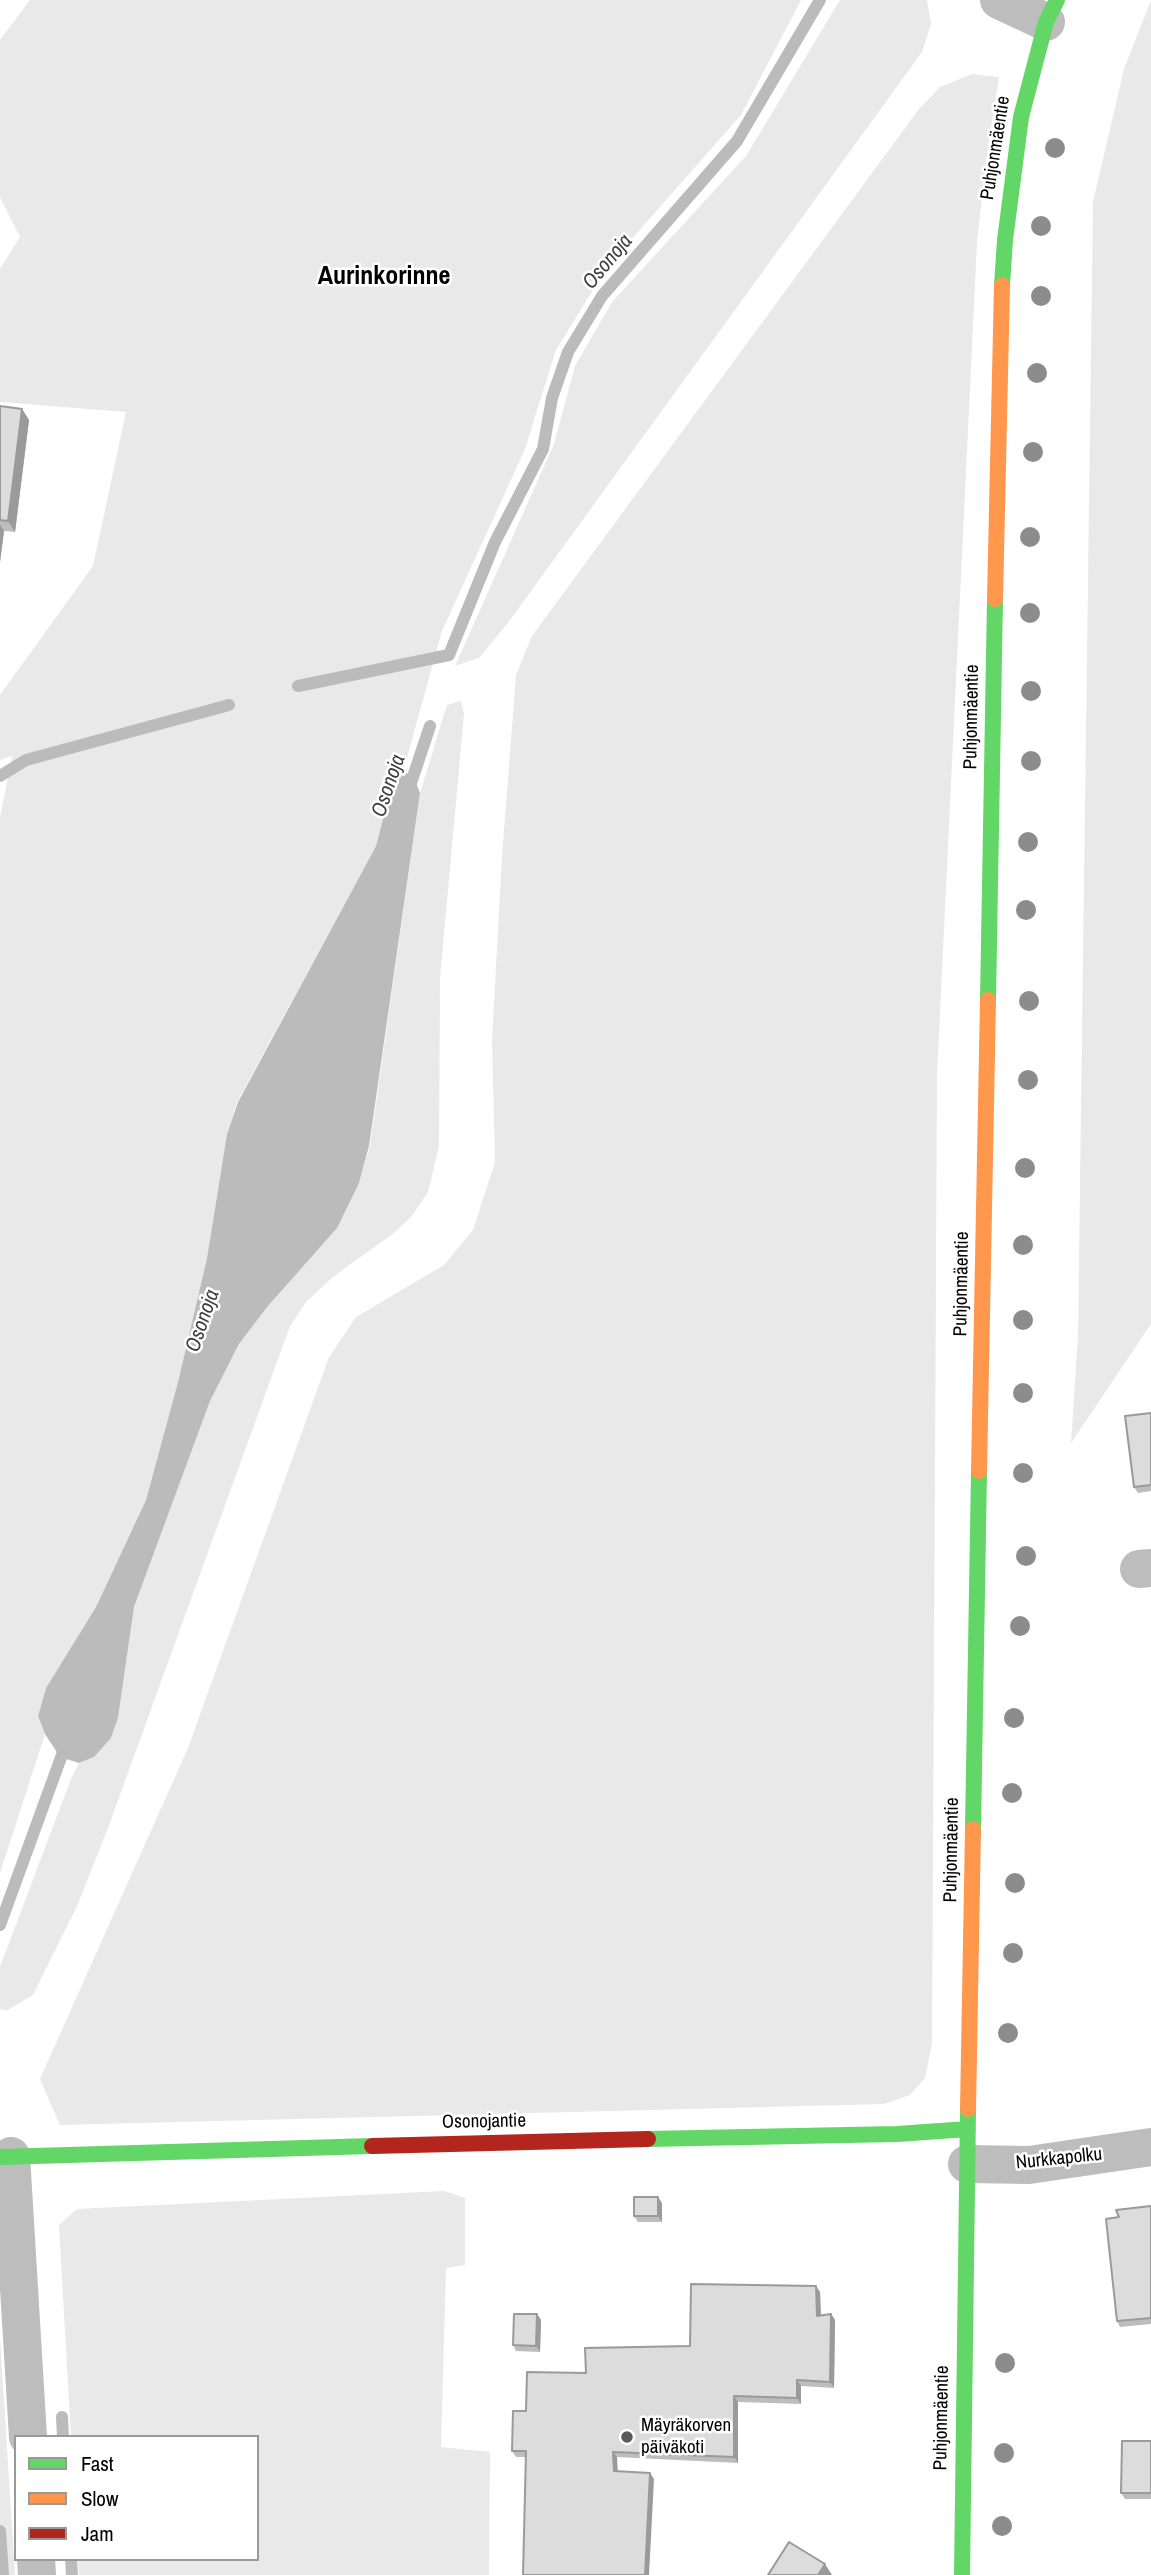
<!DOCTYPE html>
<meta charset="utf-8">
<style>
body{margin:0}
#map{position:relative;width:1151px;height:2575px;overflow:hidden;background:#fff;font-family:"Archivo Narrow",sans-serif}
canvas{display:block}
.legend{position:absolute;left:14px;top:2435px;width:245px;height:126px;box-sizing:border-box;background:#fff;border:2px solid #999;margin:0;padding:9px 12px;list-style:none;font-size:21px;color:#000}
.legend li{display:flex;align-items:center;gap:14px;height:35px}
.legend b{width:35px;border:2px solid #999}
</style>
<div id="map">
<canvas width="1151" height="2575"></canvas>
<ul class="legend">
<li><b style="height:9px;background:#63d668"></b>Fast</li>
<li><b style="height:9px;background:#ff974d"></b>Slow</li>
<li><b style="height:9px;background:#b3261e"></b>Jam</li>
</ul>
</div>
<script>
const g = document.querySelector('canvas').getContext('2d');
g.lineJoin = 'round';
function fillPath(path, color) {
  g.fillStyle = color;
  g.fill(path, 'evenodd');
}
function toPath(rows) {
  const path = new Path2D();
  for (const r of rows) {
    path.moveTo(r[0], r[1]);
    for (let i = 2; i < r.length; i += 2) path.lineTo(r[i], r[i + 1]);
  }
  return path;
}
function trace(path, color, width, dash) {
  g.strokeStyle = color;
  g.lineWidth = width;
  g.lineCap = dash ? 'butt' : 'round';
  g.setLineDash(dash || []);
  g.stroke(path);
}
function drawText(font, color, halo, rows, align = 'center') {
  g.font = font + ' "Archivo Narrow",sans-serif';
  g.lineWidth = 5;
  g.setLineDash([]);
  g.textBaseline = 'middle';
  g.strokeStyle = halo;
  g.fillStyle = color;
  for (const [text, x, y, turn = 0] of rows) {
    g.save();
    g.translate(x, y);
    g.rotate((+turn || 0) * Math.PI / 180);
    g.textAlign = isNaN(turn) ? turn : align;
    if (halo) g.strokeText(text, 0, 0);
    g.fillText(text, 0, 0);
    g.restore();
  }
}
fillPath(toPath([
 [30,0,801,0,741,115,607,267,556,350,525,449,442,631,403,772,392,785,376,846,237,1102,227,1134,207,1258,178,1382,146,1500,96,1607,46,1688,38,1716,45,1734,0,1873,0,818,12,756,0,760,0,695,93,566,126,412,0,402,0,269,20,237,0,197,0,40],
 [840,0,927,0,931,24,922,52,510,620,479,658,455,666,554,444,575,366,612,302,746,156],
 [1151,0,1151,1324,1071,1443,1078,1336,1093,202,1124,69],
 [972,74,999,77,987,153,977,242,937,1075,932,2043,925,2078,910,2095,884,2104,60,2125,40,2079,188,1748,329,1357,356,1317,444,1265,473,1230,495,1162,492,1041,502,856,516,675,532,636,919,109,940,87],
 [461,701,464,714,440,978,439,1146,428,1192,411,1217,394,1233,334,1276,307,1301,290,1326,108,1828,77,1906,33,1995,6,2011,0,2009,0,1967,71,1779,79,1763,94,1757,111,1738,118,1718,134,1607,210,1401,239,1344,359,1183,370,1146,420,793,447,705],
 [444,2191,465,2198,465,2265,446,2268,441,2447,490,2452,489,2575,79,2575,78,2559,257,2559,257,2437,71,2437,59,2225,77,2209],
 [0,2337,15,2575,0,2575]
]), '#e9e9e9');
fillPath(toPath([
 [403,772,413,775,420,793,369,1146,359,1183,337,1228,267,1307,239,1344,210,1401,134,1607,118,1718,111,1738,94,1757,79,1763,60,1757,45,1734,38,1716,46,1688,96,1607,146,1500,178,1382,207,1258,227,1134,238,1102,376,846,392,785]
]), '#bbb');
trace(toPath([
 [298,686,449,655,495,542,543,449,552,398,568,352,602,296,737,141,820,0],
 [0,776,26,760,229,705],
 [409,789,430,726],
 [0,1925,67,1741],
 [62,2417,63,2437],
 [0,2531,3,2575],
 [71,2559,72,2575]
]), '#bbb', 12);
trace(toPath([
 [999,0,1046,22],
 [1139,1569,1151,1568],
 [11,2156,28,2437],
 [967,2164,1029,2165,1151,2147],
 [36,2559,37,2575]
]), '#bdbdbd', 38);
trace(toPath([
 [1002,285,1005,240,1021,117,1046,22,1057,0],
 [988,1000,995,599],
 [973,1829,979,1471],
 [648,2139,897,2134,968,2129],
 [0,2157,372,2146],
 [962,2575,968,2109]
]), '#63d668', 16);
trace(toPath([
 [995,599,1002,285],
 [979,1471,988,1000],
 [968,2109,973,1829]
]), '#ff974d', 16);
trace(toPath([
 [372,2146,648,2139]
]), '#b3261e', 16);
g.fillStyle = '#8c8c8c';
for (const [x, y] of [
 [1055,148],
 [1041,226],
 [1041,296],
 [1037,373],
 [1033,452],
 [1030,537],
 [1030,613],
 [1031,691],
 [1031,761],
 [1028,842],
 [1026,910],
 [1029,1001],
 [1028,1080],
 [1025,1168],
 [1023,1245],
 [1023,1320],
 [1023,1393],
 [1023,1473],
 [1026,1556],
 [1020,1626],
 [1014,1718],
 [1012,1793],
 [1015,1883],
 [1013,1953],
 [1008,2033],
 [1005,2363],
 [1004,2453],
 [1002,2526]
]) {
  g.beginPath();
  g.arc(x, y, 10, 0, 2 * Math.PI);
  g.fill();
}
fillPath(toPath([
 [0,406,22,409,29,420,15,532,4,531,0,562],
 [1151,1413,1151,1491,1138,1493,1134,1487],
 [662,2203,662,2222,638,2222,634,2216],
 [1151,2206,1151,2324,1120,2327,1117,2321],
 [820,2292,821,2315,831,2314,835,2320,834,2388,801,2386,801,2404,738,2402,738,2463,617,2457,617,2471,654,2479,526,2457,516,2457,512,2451,526,2411,586,2373,690,2346],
 [537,2314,541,2320,540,2352,516,2351,513,2345],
 [1151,2441,1151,2499,1125,2499,1121,2493]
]), '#bdbdbd');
fillPath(toPath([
 [22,409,29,420,15,532,8,521],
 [0,525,4,531,0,562],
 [658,2197,662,2203,662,2222,658,2216],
 [816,2286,820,2292,821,2321,817,2316],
 [537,2314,541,2320,540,2352,536,2346],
 [831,2314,835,2320,834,2388,830,2382],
 [797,2380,801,2386,801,2404,797,2398],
 [734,2396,738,2402,738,2463,734,2457],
 [613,2452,617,2457,618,2476,614,2471],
 [650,2473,654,2479,649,2575,645,2575],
 [825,2564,832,2575,818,2575]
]), '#9a9a9a');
const building = toPath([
 [0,406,22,409,8,521,0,520,0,406],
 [1151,1413,1151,1485,1134,1487,1125,1416,1151,1413],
 [634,2197,658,2197,658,2216,634,2216,634,2197],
 [1151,2206,1151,2318,1117,2321,1106,2219,1119,2217,1116,2210,1151,2206],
 [691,2284,816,2286,817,2316,831,2314,830,2382,797,2380,797,2398,734,2396,734,2457,613,2452,614,2471,650,2473,645,2575,523,2575,526,2451,512,2451,513,2411,526,2411,527,2372,586,2373,585,2348,690,2346,691,2284],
 [514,2314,537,2314,536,2346,513,2345,514,2314],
 [1122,2441,1151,2441,1151,2493,1121,2493,1122,2441],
 [789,2542,825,2564,818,2575,768,2575,789,2542]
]);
fillPath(building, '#dcdcdc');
trace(building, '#9a9a9a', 2);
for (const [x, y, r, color] of [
 [627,2437,7,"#595959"]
]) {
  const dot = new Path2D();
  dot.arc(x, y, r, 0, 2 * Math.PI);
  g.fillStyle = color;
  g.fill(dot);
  trace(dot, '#fff', 2.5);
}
drawText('19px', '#000', '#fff', [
 ["Puhjonmäentie",996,148,-81],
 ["Puhjonmäentie",972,717,-89],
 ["Puhjonmäentie",962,1284,-89],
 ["Puhjonmäentie",952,1850,-89],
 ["Osonojantie",484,2122,-1],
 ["Nurkkapolku",1059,2159,-6],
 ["Puhjonmäentie",942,2418,-89]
]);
drawText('19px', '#000', '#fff', [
 ["Mäyräkorven",641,2426],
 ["päiväkoti",641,2448]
], 'left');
drawText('italic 21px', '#3f3f3f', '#fff', [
 ["Osonoja",608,262,-50],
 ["Osonoja",389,786,-71],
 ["Osonoja",203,1321,-71]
]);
drawText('bold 26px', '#000', '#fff', [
 ["Aurinkorinne",384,277]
]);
</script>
